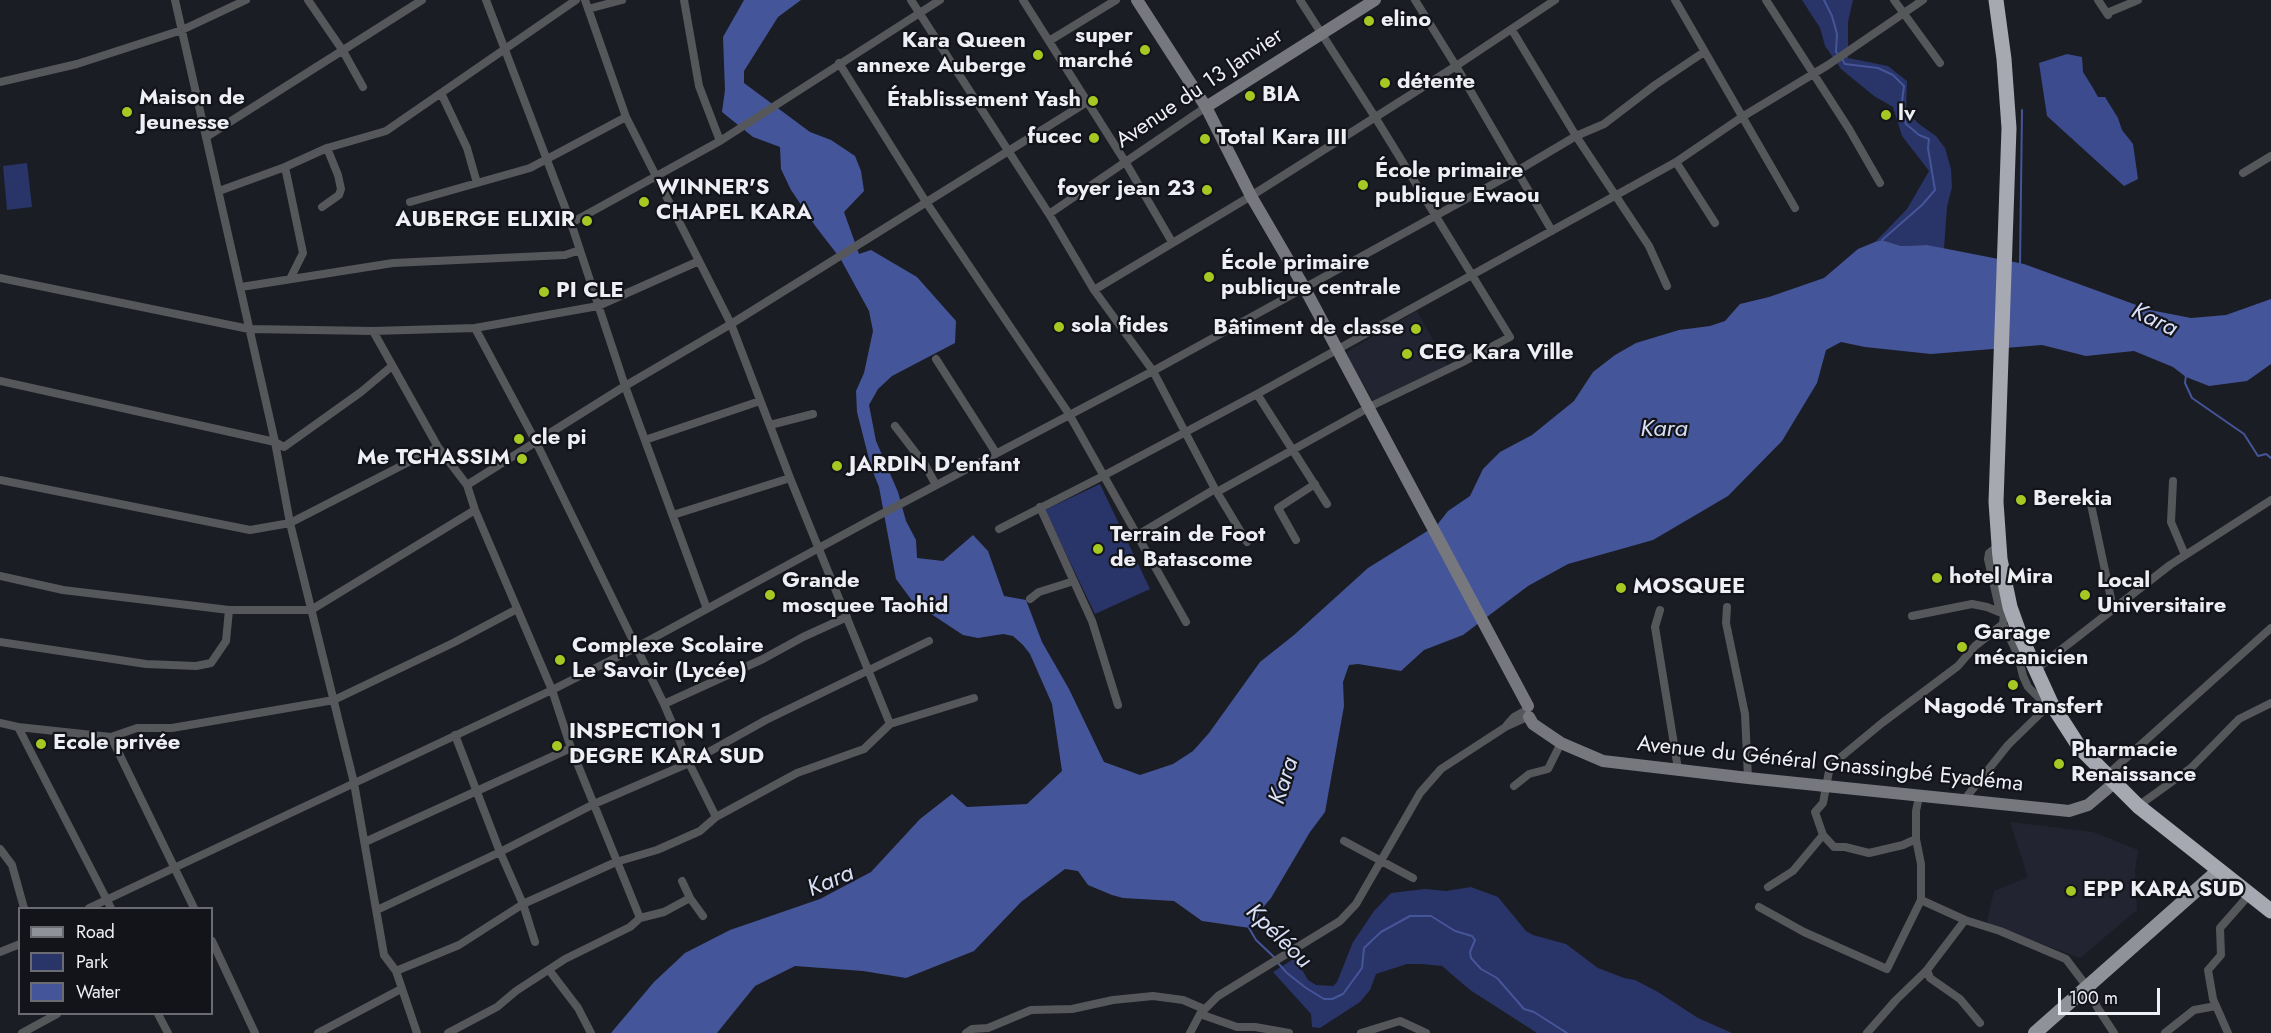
<!DOCTYPE html>
<meta charset="utf-8">
<style>
body{margin:0}
#map{position:relative;width:2271px;height:1033px;overflow:hidden;background:#1b1d24;font-family:Jost,sans-serif}
canvas{display:block}
.legend{position:absolute;left:18px;top:907px;width:195px;height:108px;box-sizing:border-box;background:#12141a;border:2px solid #6a6c71;margin:0;padding:8px 10px;list-style:none;font-size:18px;color:#eeeff4}
.legend li{display:flex;align-items:center;gap:12px;height:30px}
.legend b{width:30px;border:2px solid #6a6c71}
.scale{position:absolute;left:2058px;top:988px;width:102px;height:27px;box-sizing:border-box;border:3px solid #eeeff4;border-top:0;padding-left:8px;font-size:18px;line-height:21px;white-space:nowrap;color:#eeeff4;-webkit-text-stroke:4px #12141a;paint-order:stroke}
</style>
<div id="map">
<canvas width="2271" height="1033"></canvas>
<ul class="legend">
<li><b style="height:8px;background:#8f9299"></b>Road</li>
<li><b style="height:16px;background:#293468"></b>Park</li>
<li><b style="height:16px;background:#455599"></b>Water</li>
</ul>
<div class="scale">100 m</div>
</div>
<script>
const g = document.querySelector('canvas').getContext('2d');
g.lineJoin = 'round';
function fillPath(path, color) {
  g.fillStyle = color;
  g.fill(path, 'evenodd');
}
function toPath(rows) {
  const path = new Path2D();
  for (const r of rows) {
    path.moveTo(r[0], r[1]);
    for (let i = 2; i < r.length; i += 2) path.lineTo(r[i], r[i + 1]);
  }
  return path;
}
function trace(path, color, width, dash) {
  g.strokeStyle = color;
  g.lineWidth = width;
  g.lineCap = dash ? 'butt' : 'round';
  g.setLineDash(dash || []);
  g.stroke(path);
}
function drawText(font, color, halo, rows, align = 'center') {
  g.font = font + ' Jost,sans-serif';
  g.lineWidth = 4.5;
  g.setLineDash([]);
  g.textBaseline = 'middle';
  g.strokeStyle = halo;
  g.fillStyle = color;
  for (const [text, x, y, turn = 0] of rows) {
    g.save();
    g.translate(x, y);
    g.rotate((+turn || 0) * Math.PI / 180);
    g.textAlign = isNaN(turn) ? turn : align;
    if (halo) g.strokeText(text, 0, 0);
    g.fillText(text, 0, 0);
    g.restore();
  }
}
fillPath(toPath([
 [1417,311,1447,365,1374,402,1347,356,1348,351],
 [2010,822,2093,832,2138,850,2135,871,2137,910,2080,958,1991,925,1987,921,1994,891,2028,877]
]), '#222531');
fillPath(toPath([
 [1802,0,1853,0,1848,22,1848,58,1888,66,1907,81,1906,111,1919,124,1936,136,1945,148,1951,169,1952,187,1947,207,1944,249,1927,245,1901,246,1882,240,1875,242,1907,209,1929,171,1902,136,1893,107,1874,96,1841,69,1825,46,1820,28],
 [27,163,32,207,7,210,3,166],
 [1100,484,1150,589,1095,614,1045,510],
 [1471,887,1498,897,1526,931,1533,935,1566,944,1598,968,1624,978,1635,980,1658,992,1698,1018,1732,1033,1537,1033,1470,990,1442,966,1422,964,1407,964,1376,974,1370,990,1360,1002,1320,1028,1312,1027,1311,1014,1273,972,1295,958,1308,980,1316,985,1333,986,1337,982,1353,942,1374,911,1391,893,1425,889,1446,891]
]), '#293468');
fillPath(toPath([
 [2067,54,2082,57,2083,72,2093,88,2098,97,2105,97,2118,118,2122,130,2133,144,2138,179,2124,186,2047,116,2039,63]
]), '#3c4b8e');
fillPath(toPath([
 [744,0,801,0,778,17,744,71,744,83,810,132,831,140,855,156,861,171,864,191,844,212,859,254,871,250,917,277,956,321,955,343,892,376,878,389,869,405,876,441,898,492,906,521,916,540,917,558,943,561,973,535,988,551,1004,596,1026,600,1042,642,1069,689,1104,762,1140,775,1173,764,1193,751,1209,733,1260,662,1294,635,1368,568,1437,525,1448,511,1470,496,1483,469,1500,452,1532,435,1574,401,1593,372,1615,355,1636,343,1679,330,1710,326,1725,321,1740,304,1769,297,1824,278,1858,249,1875,242,1882,240,1901,246,1927,245,2024,264,2150,310,2191,318,2226,315,2271,299,2271,364,2247,381,2209,386,2186,377,2173,367,2134,351,2086,356,2042,345,1931,354,1865,347,1841,342,1826,350,1817,383,1782,441,1728,496,1653,540,1568,564,1528,586,1463,635,1424,650,1401,671,1358,664,1349,665,1343,682,1344,706,1325,812,1310,832,1271,898,1260,911,1256,923,1250,928,1202,921,1174,901,1123,898,1112,895,1088,885,1078,871,1065,869,1021,902,974,951,906,978,863,971,795,966,755,986,717,1033,611,1033,654,982,685,953,730,930,820,899,871,872,920,819,952,794,967,807,1027,804,1062,771,1052,704,1030,654,1023,645,1013,636,1003,634,978,638,963,635,913,602,896,579,879,487,871,467,857,412,856,391,864,373,873,331,869,311,840,258,816,227,791,190,781,169,780,147,753,137,722,112,725,90,723,37]
]), '#455599');
trace(toPath([
 [1824,0,1832,16,1837,34,1836,52,1838,54],
 [1842,59,1845,64,1878,68,1893,75,1904,86,1901,109,1906,124,1919,135,1929,139,1928,148,1935,190,1922,205,1882,240],
 [2020,265,2022,110],
 [2186,375,2185,383,2192,398,2244,434,2258,456,2266,454,2271,458],
 [1249,928,1256,940,1274,957],
 [1277,962,1287,973,1306,988,1324,999,1332,999,1343,994,1362,968,1364,948,1381,932,1410,916,1431,916,1455,931,1472,936,1475,940,1470,952,1471,958,1481,969,1497,978,1524,1009,1534,1012,1567,1033]
]), '#455599', 2);
trace(toPath([
 [175,0,275,442,290,523,354,783,384,955,396,971,417,1033],
 [308,0,343,51,363,87],
 [486,0,571,223,625,386,707,609],
 [585,0,626,117,731,324,790,478,890,724],
 [684,0,699,86,720,141],
 [911,0,1049,214,1094,290,1153,371,1215,489,1247,542],
 [1023,0,1126,163,1172,242],
 [1300,0,1375,117,1510,337,1461,363,1367,408],
 [1415,0,1456,66,1552,231],
 [1675,0,1795,208],
 [1766,0,1849,129,1880,183],
 [1894,0,1940,63],
 [2098,0,2108,15],
 [588,9,622,0],
 [2107,13,2138,0],
 [1512,30,1576,136,1649,246,1667,286],
 [1049,41,1116,0],
 [839,63,926,202,1069,414,1186,622],
 [0,82,77,64,182,30,246,0],
 [441,93,467,148,477,183],
 [206,137,422,0],
 [1676,162,1715,223],
 [285,167,303,253,290,279],
 [2243,173,2271,156],
 [219,191,285,167,327,148,386,131,576,0],
 [410,202,530,168,626,117],
 [322,207,339,195,341,189,338,175,327,148],
 [1049,214,1206,107],
 [571,223,720,141,940,0],
 [0,278,249,329,373,331,475,328,598,306,699,261],
 [241,287,393,263,565,255,580,250],
 [1094,290,1251,196,1456,66,1555,0],
 [475,328,536,442,664,704,689,763,716,817],
 [373,331,438,447,467,485],
 [936,359,996,453],
 [0,381,275,442,284,447,361,392,392,366],
 [1257,394,1327,504],
 [770,425,813,414],
 [895,426,925,465,936,485],
 [645,440,760,401],
 [0,480,250,530,290,523,438,447],
 [2173,481,2171,522,2185,555],
 [1217,492,1368,408],
 [2090,500,2113,608],
 [1040,507,1092,621,1118,705],
 [673,515,790,478],
 [999,529,1103,476,1257,394,1676,162,1742,117,1828,65,1923,0],
 [1136,536,1215,489],
 [1296,540,1278,508,1315,484],
 [1999,545,1989,553,1988,559,2000,612],
 [0,576,63,590,229,610,311,610,475,510],
 [1030,599,1039,592,1074,581],
 [1727,607,1726,623,1745,714,1748,778],
 [2010,607,2004,614,2003,624,2018,655,2023,676,2028,687,2048,707],
 [1660,610,1655,627,1678,769],
 [1912,616,1972,604,1987,607,2004,614],
 [0,642,146,664,196,666,211,663,226,641,229,610],
 [2035,670,2170,565,2271,500],
 [664,704,763,659,803,637,847,617],
 [0,723,18,727,111,908],
 [1507,725,1514,717,1523,712],
 [18,727,111,737,137,728,172,728,334,700,453,643,517,609],
 [455,735,500,852,523,904,535,942],
 [111,737,194,908],
 [2106,776,2271,628],
 [1514,786,1529,774,1548,769,1561,743],
 [1964,800,2008,745,2051,703],
 [2138,806,2191,768,2239,719,2271,703],
 [1823,835,1834,847,1845,847,1869,853,1903,845,1916,839],
 [1344,841,1413,878],
 [365,842,571,748],
 [0,849,12,865,24,908],
 [682,881,690,898,703,916],
 [1768,887,1793,871,1823,835,1815,812,1823,803,1830,766,1882,723,1958,666,1975,646,2003,624],
 [1921,900,1965,920,2000,931,2066,959,2088,988,2097,1007,2114,1033],
 [1759,907,1804,932,1887,969,1921,900,1921,864,1916,839,1916,811,1919,797],
 [89,908,552,690,635,648,874,518,1153,371,1517,171,1576,136,1604,124,1655,85,1704,52],
 [377,910,500,852,594,804,689,763,766,720,929,641],
 [640,918,571,748,552,690,475,510,467,485,625,386,731,324,1087,102],
 [212,941,255,1033],
 [0,952,20,944],
 [549,970,578,1008,591,1033],
 [1927,970,1930,978,1960,999,1980,1023],
 [396,971,459,945,523,904,616,862,657,850,700,831,716,817,797,773,864,749,890,724,974,698],
 [158,1014,168,1033],
 [1200,1014,1237,1027,1255,1027,1289,1033],
 [22,1033,57,1014],
 [318,1033,401,989],
 [448,1033,497,1007,516,991,565,959,630,927,640,918,664,912,690,898],
 [966,1033,972,1029,988,1028,1031,1010,1072,1009,1113,1000,1153,996,1183,1000,1204,1009],
 [1190,1033,1200,1014,1218,996,1340,921,1356,904,1420,793,1441,769,1507,726,1527,717],
 [1361,1033,1400,1021,1426,1033],
 [1867,1033,1896,1000,1927,970,1965,920],
 [2165,1033,2194,1010,2216,1006],
 [2228,1033,2213,999,2208,970,2221,955,2220,928,2249,895]
]), '#56575b', 8);
trace(toPath([
 [1137,0,1206,107,1251,196,1304,287,1528,706],
 [1206,107,1375,0],
 [1529,717,1533,724,1561,743,1603,761,1748,778,2069,811,2088,805,2113,784]
]), '#77787e', 12);
trace(toPath([
 [2035,1033,2218,871]
]), '#8f9299', 14);
trace(toPath([
 [1996,0,2004,59,2009,128,1996,502,2000,559,2010,607,2020,635,2051,703,2080,748,2138,806,2271,911]
]), '#a6a9b1', 15);
for (const [x, y, r, color] of [
 [1369,21,6,"#a6c822"],
 [1145,50,6,"#a6c822"],
 [1038,55,6,"#a6c822"],
 [1385,83,6,"#a6c822"],
 [1250,96,6,"#a6c822"],
 [1093,101,6,"#a6c822"],
 [127,112,6,"#a6c822"],
 [1886,115,6,"#a6c822"],
 [1094,138,6,"#a6c822"],
 [1205,139,6,"#a6c822"],
 [1363,185,6,"#a6c822"],
 [1207,190,6,"#a6c822"],
 [644,202,6,"#a6c822"],
 [587,221,6,"#a6c822"],
 [1209,277,6,"#a6c822"],
 [544,292,6,"#a6c822"],
 [1059,327,6,"#a6c822"],
 [1416,329,6,"#a6c822"],
 [1407,354,6,"#a6c822"],
 [519,439,6,"#a6c822"],
 [522,459,6,"#a6c822"],
 [837,466,6,"#a6c822"],
 [2021,500,6,"#a6c822"],
 [1098,549,6,"#a6c822"],
 [1937,578,6,"#a6c822"],
 [1621,588,6,"#a6c822"],
 [770,595,6,"#a6c822"],
 [2085,595,6,"#a6c822"],
 [1962,647,6,"#a6c822"],
 [560,660,6,"#a6c822"],
 [2013,685,6,"#a6c822"],
 [41,744,6,"#a6c822"],
 [557,746,6,"#a6c822"],
 [2059,764,6,"#a6c822"],
 [2071,891,6,"#a6c822"]
]) {
  const dot = new Path2D();
  dot.arc(x, y, r, 0, 2 * Math.PI);
  g.fillStyle = color;
  g.fill(dot);
  trace(dot, '#12141a', 2);
}
drawText('bold 22px', '#eeeff4', '#12141a', [
 ["elino",1381,21],
 ["super",1133,37,"right"],
 ["marché",1133,62,"right"],
 ["Kara Queen",1026,42,"right"],
 ["annexe Auberge",1026,67,"right"],
 ["détente",1397,83],
 ["BIA",1262,96],
 ["Maison de",139,99],
 ["Jeunesse",139,124],
 ["Établissement Yash",1081,101,"right"],
 ["lv",1898,115],
 ["fucec",1082,138,"right"],
 ["Total Kara III",1217,139],
 ["École primaire",1375,172],
 ["publique Ewaou",1375,197],
 ["WINNER'S",656,189],
 ["CHAPEL KARA",656,214],
 ["foyer jean 23",1195,190,"right"],
 ["AUBERGE ELIXIR",575,221,"right"],
 ["École primaire",1221,264],
 ["publique centrale",1221,289],
 ["PI CLE",556,292],
 ["sola fides",1071,327],
 ["Bâtiment de classe",1404,329,"right"],
 ["CEG Kara Ville",1419,354],
 ["cle pi",531,439],
 ["Me TCHASSIM",510,459,"right"],
 ["JARDIN D'enfant",849,466],
 ["Berekia",2033,500],
 ["Terrain de Foot",1110,536],
 ["de Batascome",1110,561],
 ["hotel Mira",1949,578],
 ["Grande",782,582],
 ["mosquee Taohid",782,607],
 ["Local",2097,582],
 ["Universitaire",2097,607],
 ["MOSQUEE",1633,588],
 ["Garage",1974,634],
 ["mécanicien",1974,659],
 ["Complexe Scolaire",572,647],
 ["Le Savoir (Lycée)",572,672],
 ["Nagodé Transfert",2013,708,"center"],
 ["INSPECTION 1",569,733],
 ["DEGRE KARA SUD",569,758],
 ["Ecole privée",53,744],
 ["Pharmacie",2071,751],
 ["Renaissance",2071,776],
 ["EPP KARA SUD",2083,891]
], 'left');
drawText('22px', '#eeeff4', '#12141a', [
 ["Avenue du 13 Janvier",1200,89,-34],
 ["Avenue du Général Gnassingbé Eyadéma",1830,765,6]
]);
drawText('italic 24px', '#dae0f5', '#12141a', [
 ["Kara",2154,321,26],
 ["Kara",1664,430],
 ["Kara",1285,781,-72],
 ["Kara",831,882,-23],
 ["Kpéléou",1278,937,44]
]);
</script>
